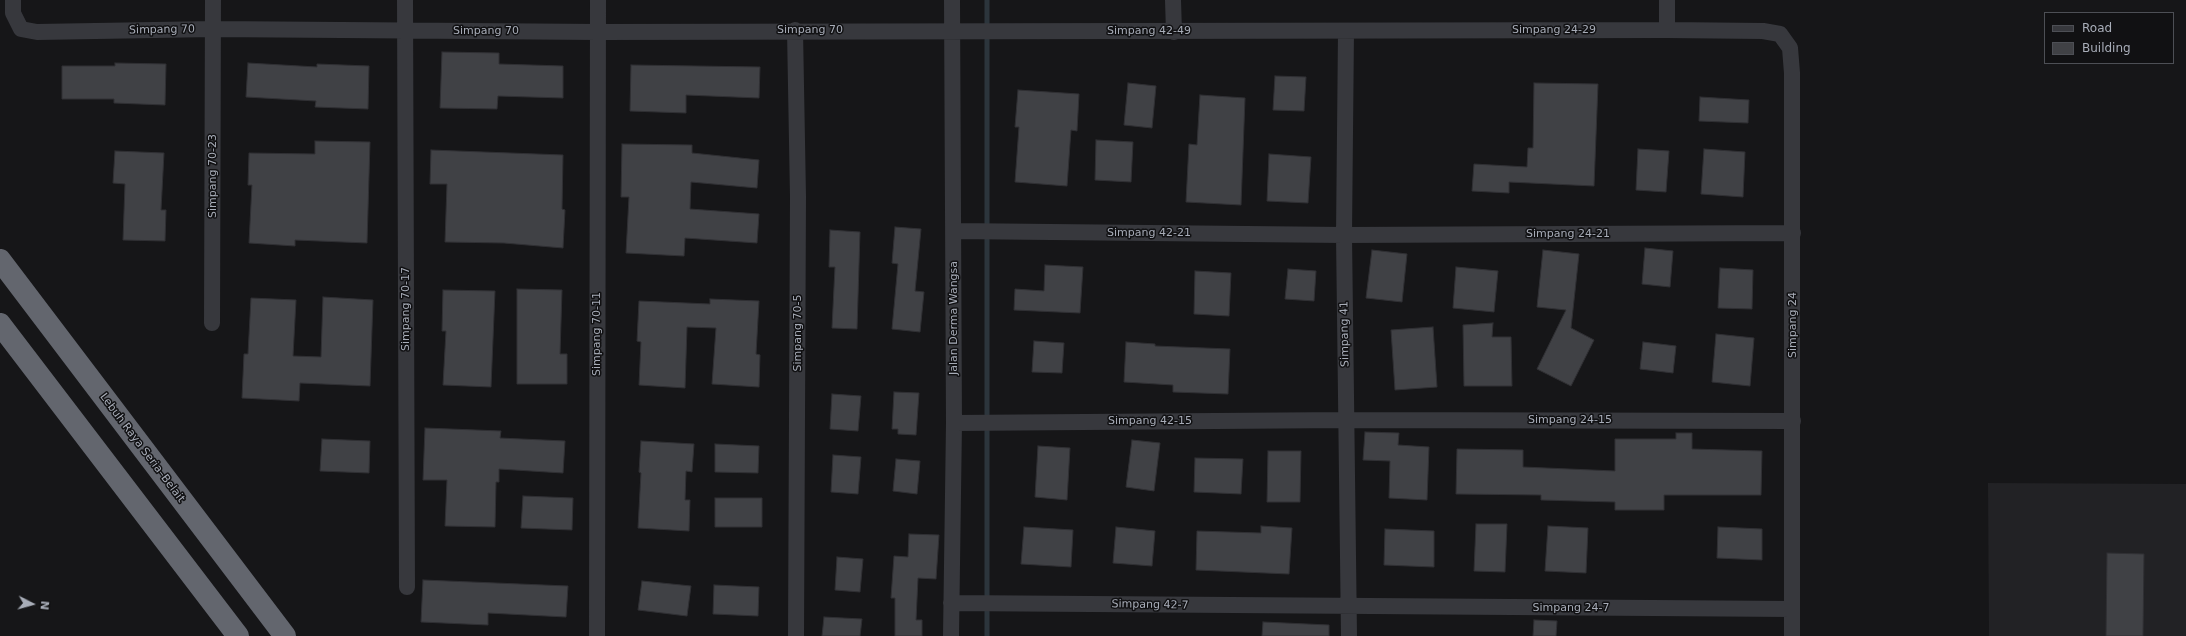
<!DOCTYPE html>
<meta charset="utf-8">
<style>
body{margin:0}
#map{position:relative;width:2186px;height:636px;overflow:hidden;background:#161618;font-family:"DejaVu Sans",sans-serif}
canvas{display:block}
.legend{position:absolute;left:2044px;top:12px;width:130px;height:52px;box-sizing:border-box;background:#111113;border:1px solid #4d4f55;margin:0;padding:5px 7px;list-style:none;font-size:12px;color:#a8adb8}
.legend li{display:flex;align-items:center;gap:8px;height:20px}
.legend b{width:20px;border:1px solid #4d4f55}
.north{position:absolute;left:12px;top:584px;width:40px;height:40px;-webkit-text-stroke:3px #111113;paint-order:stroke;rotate:96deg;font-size:11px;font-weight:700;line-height:16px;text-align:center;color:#a8adb8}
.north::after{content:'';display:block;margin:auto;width:14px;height:18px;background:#a8adb8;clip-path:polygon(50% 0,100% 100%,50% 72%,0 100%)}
</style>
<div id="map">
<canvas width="2186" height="636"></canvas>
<ul class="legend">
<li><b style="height:5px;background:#37383d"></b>Road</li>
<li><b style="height:11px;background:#404145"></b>Building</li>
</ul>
<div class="north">N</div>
</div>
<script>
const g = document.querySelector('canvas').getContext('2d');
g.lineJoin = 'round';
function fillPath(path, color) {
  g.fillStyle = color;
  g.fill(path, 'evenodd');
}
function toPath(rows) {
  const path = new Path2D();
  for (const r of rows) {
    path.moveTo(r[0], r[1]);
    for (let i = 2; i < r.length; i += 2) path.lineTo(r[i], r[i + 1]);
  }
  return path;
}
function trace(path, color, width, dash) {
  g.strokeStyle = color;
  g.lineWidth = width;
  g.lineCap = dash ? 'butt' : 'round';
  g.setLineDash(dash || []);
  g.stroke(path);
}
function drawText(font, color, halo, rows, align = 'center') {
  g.font = font + ' "DejaVu Sans",sans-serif';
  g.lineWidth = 3;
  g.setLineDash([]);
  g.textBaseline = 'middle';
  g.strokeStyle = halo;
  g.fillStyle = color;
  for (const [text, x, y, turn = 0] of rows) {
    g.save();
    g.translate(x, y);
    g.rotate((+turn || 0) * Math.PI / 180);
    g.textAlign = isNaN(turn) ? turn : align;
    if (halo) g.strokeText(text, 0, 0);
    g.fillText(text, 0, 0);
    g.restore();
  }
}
fillPath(toPath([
 [1988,483,2186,484,2186,636,1989,636]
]), '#222225');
trace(toPath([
 [987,0,987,636]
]), '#2c353c', 5);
const building = toPath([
 [442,52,499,53,499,64,563,66,563,98,498,96,497,109,440,108,442,52],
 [115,63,166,64,165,105,114,103,114,99,62,99,62,66,115,66,115,63],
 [248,63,317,67,317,64,369,66,368,109,315,107,316,101,246,97,248,63],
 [631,65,760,67,759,98,686,95,686,113,630,111,631,65],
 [1275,76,1306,77,1304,111,1273,110,1275,76],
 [1128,83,1156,86,1152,128,1124,125,1128,83],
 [1534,83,1598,84,1594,186,1509,182,1509,193,1472,191,1474,164,1527,167,1528,148,1533,148,1534,83],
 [1018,90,1079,94,1077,131,1071,130,1067,186,1015,182,1019,127,1015,127,1018,90],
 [1200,95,1245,98,1241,205,1186,202,1189,144,1197,145,1200,95],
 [1700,97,1749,100,1748,123,1699,121,1700,97],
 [1096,140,1133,142,1131,182,1095,180,1096,140],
 [315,141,370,142,367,243,295,240,295,246,249,243,252,185,248,185,249,153,315,154,315,141],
 [622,144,692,145,692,153,759,160,757,188,691,182,690,209,759,214,757,243,685,238,684,256,626,253,629,197,621,197,622,144],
 [1638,149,1669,151,1666,192,1636,190,1638,149],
 [1704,149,1745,152,1743,197,1701,194,1704,149],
 [431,150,563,155,562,209,565,210,563,248,504,243,445,242,447,184,430,184,431,150],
 [115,151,164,153,161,210,166,210,165,241,123,240,125,184,113,183,115,151],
 [1269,154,1311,157,1308,203,1267,201,1269,154],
 [895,227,921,229,915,291,924,292,920,332,892,329,898,264,892,263,895,227],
 [830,230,860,232,857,329,832,328,835,267,829,267,830,230],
 [1645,248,1673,251,1670,287,1642,284,1645,248],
 [1372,250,1407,254,1402,302,1366,298,1372,250],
 [1543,250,1579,254,1571,328,1594,340,1571,386,1537,369,1566,310,1537,307,1543,250],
 [1045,265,1083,267,1080,313,1014,310,1015,289,1044,291,1045,265],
 [1456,267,1498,271,1494,312,1453,308,1456,267],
 [1720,268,1753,270,1752,309,1718,308,1720,268],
 [1288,269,1316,271,1314,301,1285,299,1288,269],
 [1195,271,1231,273,1229,316,1194,314,1195,271],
 [517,289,562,290,560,354,567,354,567,384,517,384,517,289],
 [443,290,495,291,491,387,443,385,446,331,442,331,443,290],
 [323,297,373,300,370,386,300,383,299,401,242,398,244,354,248,354,251,298,296,300,293,356,321,357,323,297],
 [710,299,759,301,756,354,760,355,759,387,712,384,716,328,687,327,685,388,639,385,641,342,637,341,639,301,710,304,710,299],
 [1493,323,1492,337,1511,337,1512,386,1464,386,1463,325,1493,323],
 [1433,327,1437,387,1395,390,1391,330,1433,327],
 [1716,334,1754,338,1750,386,1712,382,1716,334],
 [1034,341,1064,343,1062,373,1032,372,1034,341],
 [1126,342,1155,344,1155,346,1230,349,1228,394,1173,392,1173,385,1124,382,1126,342],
 [1643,342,1676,346,1673,373,1640,369,1643,342],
 [894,392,919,393,916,435,898,434,898,429,892,429,894,392],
 [832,394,861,396,858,431,830,429,832,394],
 [425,428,501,431,500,438,565,441,563,473,499,469,499,482,496,482,495,527,445,526,447,480,423,480,425,428],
 [1365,432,1399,433,1398,445,1429,447,1427,500,1389,498,1390,461,1363,460,1365,432],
 [1676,433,1692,433,1692,449,1762,451,1761,495,1664,495,1664,510,1615,510,1615,502,1541,500,1541,495,1456,494,1457,449,1523,450,1523,467,1615,471,1615,439,1676,439,1676,433],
 [322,439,370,441,369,473,320,471,322,439],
 [1132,440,1160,443,1154,491,1126,487,1132,440],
 [641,441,694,444,692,472,686,471,685,500,690,500,689,531,638,528,641,473,639,472,641,441],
 [715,444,759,446,758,473,715,472,715,444],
 [1038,446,1070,448,1067,500,1035,497,1038,446],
 [1268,451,1301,451,1300,502,1267,502,1268,451],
 [833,455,861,457,858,494,831,492,833,455],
 [1195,458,1243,459,1241,494,1194,492,1195,458],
 [896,459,920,461,917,494,893,491,896,459],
 [523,496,573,498,572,530,521,528,523,496],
 [715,498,762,498,762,527,715,527,715,498],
 [1476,524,1507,524,1505,572,1474,571,1476,524],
 [1261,526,1292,528,1289,574,1196,570,1197,531,1261,533,1261,526],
 [1548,526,1588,528,1586,573,1545,571,1548,526],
 [1024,527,1073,530,1071,567,1021,564,1024,527],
 [1116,527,1155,531,1152,566,1113,563,1116,527],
 [1718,527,1762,529,1762,560,1717,558,1718,527],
 [1385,529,1434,531,1434,567,1384,565,1385,529],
 [909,534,939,535,936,579,918,578,916,620,922,620,922,636,895,636,895,598,891,598,894,556,908,557,909,534],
 [2107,553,2144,554,2143,636,2106,636,2107,553],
 [837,557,863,559,860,592,835,590,837,557],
 [423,580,568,586,566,617,488,613,488,625,421,622,423,580],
 [642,581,691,586,687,616,638,610,642,581],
 [714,585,759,587,758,616,713,614,714,585],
 [824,617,862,619,860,636,822,636,824,617],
 [1534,620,1557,621,1556,636,1533,636,1534,620],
 [1263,622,1329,625,1329,636,1262,636,1263,622]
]);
fillPath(building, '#404145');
trace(building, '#303034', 1);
trace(toPath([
 [13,0,13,13,21,29,37,32,213,29,598,32,1667,30,1763,31,1780,34,1790,48,1792,73,1792,636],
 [405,0,407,587],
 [1173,0,1174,32],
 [1667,0,1667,30],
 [795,30,798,197,796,636],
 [1346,31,1344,235,1349,636],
 [954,231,1344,235,1793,233],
 [212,323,213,0],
 [954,423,1346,420,1793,421],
 [951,603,1792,609],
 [597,636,598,0],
 [951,636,954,423,952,0]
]), '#37383d', 16);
trace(toPath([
 [0,260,285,636],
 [0,324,238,636]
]), '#63666e', 22);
drawText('11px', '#a8adb8', '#111113', [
 ["Simpang 70",162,30,-1],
 ["Simpang 70",810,30],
 ["Simpang 24-29",1554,30],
 ["Simpang 70",486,31],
 ["Simpang 42-49",1149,31],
 ["Simpang 70-23",213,176,-90],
 ["Simpang 42-21",1149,233],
 ["Simpang 24-21",1568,234],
 ["Simpang 70-17",406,309,-90],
 ["Jalan Derma Wangsa",954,318,-90],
 ["Simpang 24",1793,325,-90],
 ["Simpang 70-5",798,333,-90],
 ["Simpang 70-11",597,334,-90],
 ["Simpang 41",1345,334,-91],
 ["Simpang 24-15",1570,420],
 ["Simpang 42-15",1150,421],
 ["Lebuh Raya Seria–Belait",142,448,53],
 ["Simpang 42-7",1150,605,1],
 ["Simpang 24-7",1571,608]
]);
</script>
